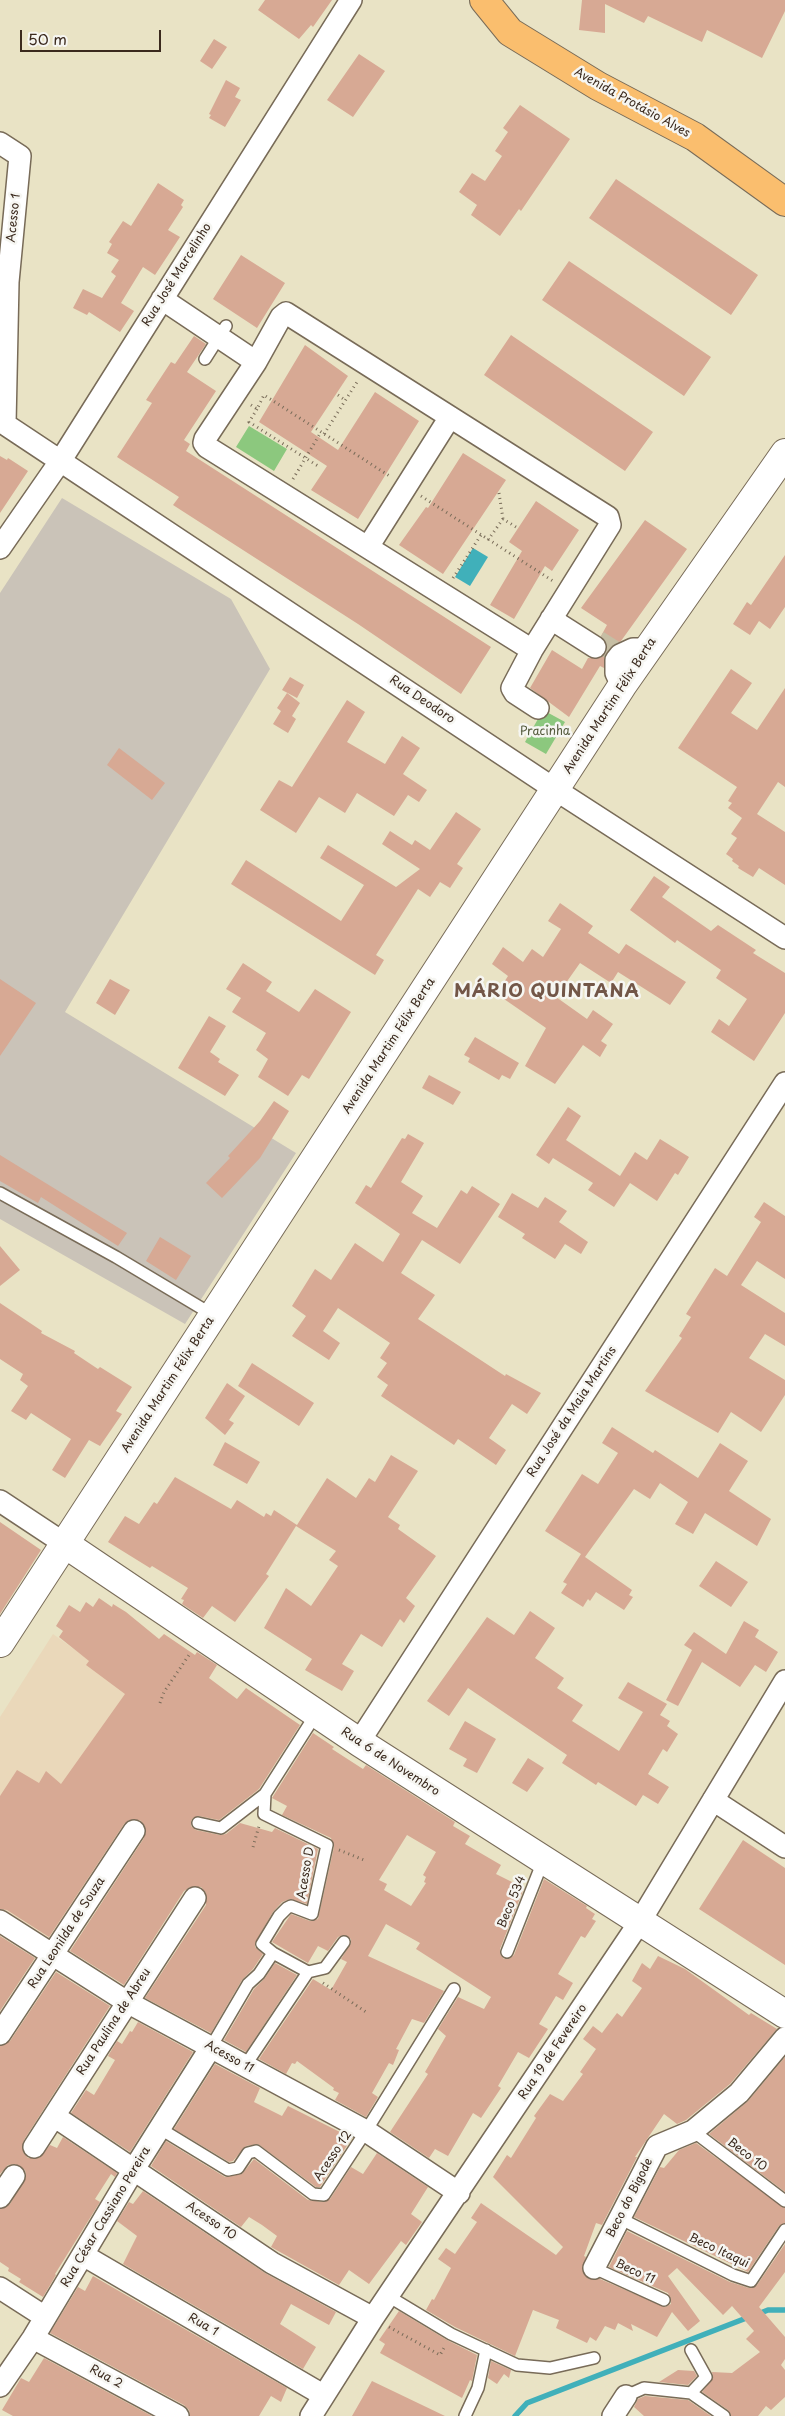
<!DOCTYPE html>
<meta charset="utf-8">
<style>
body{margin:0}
#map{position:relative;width:785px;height:2416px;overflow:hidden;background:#e9e3c5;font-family:"Playpen Sans",sans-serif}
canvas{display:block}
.scale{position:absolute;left:20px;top:30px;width:141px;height:22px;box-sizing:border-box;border:2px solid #3b2a1e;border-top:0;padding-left:6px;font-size:15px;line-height:18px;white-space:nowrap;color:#3b2a1e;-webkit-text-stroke:4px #f6f6f2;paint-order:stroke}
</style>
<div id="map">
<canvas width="785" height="2416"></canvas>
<div class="scale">50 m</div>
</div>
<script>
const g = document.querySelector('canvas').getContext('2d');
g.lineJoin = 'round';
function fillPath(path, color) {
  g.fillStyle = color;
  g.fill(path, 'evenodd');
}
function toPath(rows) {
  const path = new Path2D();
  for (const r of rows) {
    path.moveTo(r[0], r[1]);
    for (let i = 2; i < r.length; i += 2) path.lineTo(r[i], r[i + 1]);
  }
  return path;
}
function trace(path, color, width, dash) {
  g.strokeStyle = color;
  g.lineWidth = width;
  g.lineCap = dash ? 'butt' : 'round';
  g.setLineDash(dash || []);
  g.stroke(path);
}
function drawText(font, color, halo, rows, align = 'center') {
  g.font = font + ' "Playpen Sans",sans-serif';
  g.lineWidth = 5;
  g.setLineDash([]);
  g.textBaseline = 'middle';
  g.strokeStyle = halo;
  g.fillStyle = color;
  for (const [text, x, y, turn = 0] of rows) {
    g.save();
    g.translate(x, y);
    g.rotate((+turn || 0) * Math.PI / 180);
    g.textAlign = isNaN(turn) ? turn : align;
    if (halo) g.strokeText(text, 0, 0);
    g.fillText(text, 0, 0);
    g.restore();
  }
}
fillPath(toPath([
 [53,1634,129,1689,208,1762,260,1792,221,1828,176,1811,159,1831,128,1825,51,1944,0,1912,0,1717]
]), '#ead8ba');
fillPath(toPath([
 [62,498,231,599,270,669,65,1012,296,1153,185,1324,0,1219,0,593]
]), '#cac3b8');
fillPath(toPath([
 [249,426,287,449,274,471,236,447],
 [543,710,565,722,546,754,525,742]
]), '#8cc87e');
fillPath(toPath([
 [473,548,488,557,470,586,455,577]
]), '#40b0ba');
trace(toPath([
 [758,2314,768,2310,785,2310],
 [515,2416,527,2403,749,2317]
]), '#40b0ba', 5.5);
fillPath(toPath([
 [265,0,332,0,313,27,311,25,299,39,258,10],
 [582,0,785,0,785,11,762,58,707,30,702,42,648,16,644,23,605,4,605,33,579,30],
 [214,39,227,47,212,69,200,61],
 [359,54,385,71,353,117,327,100],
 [226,80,240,88,235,97,241,100,225,127,209,118,211,115,209,114],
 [520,105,570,139,521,211,519,209,500,236,471,215,477,205,459,192,472,173,485,181,502,156,495,151,508,132,503,128],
 [616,179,758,275,731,315,589,218],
 [158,183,184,200,181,205,183,207,168,230,180,237,155,275,143,267,121,303,134,311,120,332,89,312,87,315,73,308,83,289,102,298,116,276,111,272,119,260,107,253,112,244,109,242,123,221,131,226],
 [241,255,285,283,257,328,213,299],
 [569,261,711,357,684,396,542,300],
 [511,335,653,432,625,471,484,375],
 [194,336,206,344,187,372,216,391,184,440,190,444,186,451,491,647,461,694,358,624,173,505,179,497,117,457,152,403,146,400,171,362,175,364],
 [305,345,348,376,311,432,338,450,375,392,419,421,358,519,311,490,327,466,259,422],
 [463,453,506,480,443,574,399,545,426,507,428,508],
 [0,456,7,460,8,458,28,471,0,513],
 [536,501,579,530,552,571,545,566,514,619,490,605,522,551,509,542],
 [645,520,687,549,621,641,611,647,606,653,606,642,601,636,607,625,581,608],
 [785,555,785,607,770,629,759,621,750,635,733,624,747,602,751,605],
 [552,650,582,669,588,658,600,658,606,653,604,668,600,666,569,717,530,688],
 [731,669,752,683,731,713,757,730,785,688,785,787,778,782,757,814,785,832,785,885,759,868,753,877,738,868,739,866,732,861,733,859,726,854,737,838,731,834,742,818,728,808,732,803,728,801,737,787,678,748],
 [290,677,304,685,297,698,282,690],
 [287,693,300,703,292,716,296,719,288,733,273,724,281,711,277,708],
 [347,700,365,712,347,742,385,764,402,736,420,748,403,774,427,790,419,802,408,795,394,816,357,793,345,813,319,797,296,833,260,810,279,780,292,787],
 [119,748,165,783,152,800,107,765],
 [456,812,481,829,457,864,463,868,450,888,440,882,430,897,418,889,376,955,384,960,375,975,231,884,246,860,341,921,364,885,320,858,328,845,396,887,420,869,382,844,390,831,412,845,415,840,430,850],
 [654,876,670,887,662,897,711,931,718,925,756,950,753,953,785,973,785,1013,754,1061,711,1032,719,1019,729,1026,747,999,716,978,721,970,677,940,675,943,630,910],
 [560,903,593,926,588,933,619,954,626,944,686,982,670,1005,618,972,611,983,580,963,556,997,587,1019,593,1010,613,1024,601,1041,607,1045,600,1057,583,1045,555,1084,525,1066,546,1028,504,999,508,992,501,987,508,976,492,964,503,947,523,962,532,949,543,957,561,929,548,921],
 [243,963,272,982,266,991,299,1012,315,989,351,1012,309,1079,302,1075,288,1096,258,1077,268,1059,256,1050,266,1033,232,1012,241,998,226,989],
 [0,979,36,1003,0,1056],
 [110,979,130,990,115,1015,96,1003],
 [209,1016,226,1026,210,1052,220,1059,218,1062,239,1075,225,1096,178,1068],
 [475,1037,519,1063,510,1079,502,1075,499,1080,468,1062,470,1058,464,1055],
 [429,1075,461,1092,453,1105,422,1088],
 [274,1101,289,1111,260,1158,222,1198,206,1183,230,1158,228,1156,260,1121],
 [568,1107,581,1116,566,1140,620,1176,635,1152,647,1160,660,1139,689,1157,678,1175,675,1173,657,1201,630,1183,614,1207,588,1190,593,1183,553,1158,549,1164,536,1155],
 [408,1134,424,1143,401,1182,423,1196,412,1213,437,1228,461,1190,467,1194,472,1186,500,1204,460,1264,422,1240,401,1273,435,1295,418,1319,505,1376,506,1374,541,1393,527,1414,512,1404,489,1438,506,1450,496,1465,458,1439,454,1445,381,1396,388,1385,377,1377,387,1363,380,1358,390,1343,338,1308,323,1331,340,1343,329,1360,292,1336,306,1316,292,1306,315,1269,331,1280,355,1243,383,1262,400,1234,355,1203,366,1185,371,1188,402,1138,405,1139],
 [0,1155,127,1233,118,1246,41,1197,38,1203,0,1181],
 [512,1193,538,1208,545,1197,567,1211,559,1222,588,1242,581,1254,565,1244,555,1259,522,1238,525,1234,498,1217],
 [764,1202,785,1216,785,1279,757,1261,741,1285,785,1313,785,1346,765,1334,749,1358,785,1380,785,1395,761,1432,731,1412,718,1433,645,1391,682,1338,679,1336,691,1317,686,1314,715,1268,727,1276,761,1222,754,1217],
 [160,1237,191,1256,176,1280,146,1261],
 [0,1246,20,1270,0,1286],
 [0,1303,42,1331,41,1333,75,1351,74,1353,98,1369,100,1367,132,1387,116,1411,122,1414,100,1446,89,1440,65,1478,52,1470,71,1439,31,1413,26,1420,11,1411,28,1386,20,1380,23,1374,0,1359],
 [252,1363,314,1403,299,1426,238,1386],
 [227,1383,245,1396,229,1420,234,1423,225,1435,205,1418],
 [612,1427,653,1453,655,1450,698,1478,720,1443,748,1461,729,1491,771,1519,757,1546,705,1513,693,1534,675,1524,688,1502,660,1483,650,1499,634,1489,585,1557,632,1590,629,1595,633,1597,624,1610,596,1592,590,1601,588,1599,583,1607,561,1593,567,1584,563,1582,581,1554,545,1531,582,1474,598,1484,618,1453,602,1443],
 [225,1442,260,1462,247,1484,213,1465],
 [391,1455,418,1471,388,1517,400,1525,398,1529,436,1556,406,1598,415,1606,404,1623,400,1619,382,1647,361,1634,342,1664,354,1671,342,1691,305,1670,312,1659,264,1628,286,1588,311,1606,338,1566,329,1560,336,1551,296,1526,266,1574,269,1576,235,1622,212,1606,203,1618,182,1604,184,1600,181,1599,188,1588,152,1566,150,1568,108,1542,125,1516,139,1524,154,1502,157,1504,175,1477,231,1509,237,1500,264,1517,266,1513,271,1516,274,1510,297,1525,327,1478,356,1498,369,1478,375,1482],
 [0,1522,41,1550,0,1614],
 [716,1561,748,1582,731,1607,699,1586],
 [99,1598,112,1607,113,1604,126,1612,159,1639,164,1634,195,1655,197,1652,217,1665,209,1678,237,1699,246,1688,300,1725,259,1789,219,1820,199,1816,193,1818,191,1821,191,1826,196,1830,220,1835,226,1834,240,1823,272,1832,275,1828,318,1849,307,1904,290,1899,282,1902,273,1912,255,1943,255,1947,263,1954,253,1969,242,1980,211,2033,145,1998,206,1905,206,1893,201,1887,190,1887,184,1891,124,1985,70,1951,144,1838,145,1826,140,1820,129,1820,124,1824,49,1937,7,1910,0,1909,0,1796,17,1770,39,1783,46,1771,61,1784,125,1694,86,1665,89,1661,59,1637,63,1631,56,1626,69,1605,80,1612,86,1602,93,1607],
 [530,1611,555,1628,535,1658,564,1678,557,1688,583,1705,572,1721,619,1751,643,1712,618,1698,628,1682,667,1704,660,1715,670,1721,667,1726,678,1734,667,1752,663,1749,648,1774,669,1787,658,1804,643,1795,636,1806,598,1782,596,1785,562,1763,567,1755,468,1688,449,1716,427,1701,487,1617,514,1635],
 [744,1621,759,1630,755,1637,778,1652,766,1672,755,1665,740,1687,702,1662,678,1706,666,1700,692,1650,684,1645,694,1632,726,1654],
 [465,1721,496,1739,477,1773,463,1766,467,1759,449,1749],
 [313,1733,334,1747,332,1749,363,1769,366,1765,455,1822,453,1826,470,1836,465,1844,501,1865,496,1874,524,1888,500,1949,500,1954,504,1959,509,1959,514,1955,544,1879,587,1906,586,1908,595,1914,592,1919,596,1921,585,1938,581,1936,558,1974,573,1983,563,2000,556,1996,539,2024,548,2029,529,2058,518,2052,498,2086,501,2088,481,2118,473,2113,448,2156,435,2149,429,2158,390,2132,428,2074,425,2072,446,2036,438,2029,458,1997,484,2009,491,1997,416,1949,420,1943,386,1924,368,1956,444,1991,424,2023,412,2019,396,2049,399,2050,393,2065,389,2063,372,2093,378,2097,366,2117,335,2100,339,2093,333,2090,334,2088,297,2061,295,2064,292,2063,286,2074,259,2059,313,1979,331,1990,347,1962,341,1959,351,1943,351,1939,344,1935,338,1937,328,1951,318,1946,308,1963,272,1942,291,1914,310,1921,318,1919,334,1847,331,1838,282,1815,287,1806,272,1798],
 [407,1835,436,1852,423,1875,426,1877,424,1882,426,1883,411,1906,384,1890,387,1884,379,1880],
 [528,1758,544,1768,527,1792,512,1783],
 [743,1840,785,1868,785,1965,699,1909],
 [0,1936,35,1958,0,2011],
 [658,1956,685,1969,749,2015,751,2013,777,2029,730,2084,686,2120,677,2124,664,2114,635,2157,637,2157,602,2225,596,2223,584,2256,586,2257,582,2269,589,2279,600,2279,665,2307,671,2304,671,2300,668,2293,609,2267,627,2231,730,2282,749,2288,757,2285,785,2244,785,2272,759,2307,785,2337,785,2359,781,2365,785,2370,785,2397,771,2410,766,2406,758,2416,731,2416,728,2410,702,2392,713,2378,712,2372,732,2373,760,2352,746,2339,754,2331,732,2306,723,2315,677,2268,668,2276,700,2321,688,2331,672,2312,657,2337,631,2324,633,2331,618,2323,615,2330,605,2326,596,2341,590,2337,587,2343,556,2328,559,2320,533,2310,515,2356,455,2327,426,2310,432,2299,434,2300,451,2268,438,2259,446,2248,455,2254,477,2222,471,2218,481,2203,556,2255,563,2247,493,2177,507,2155,511,2158,536,2118,534,2116,550,2094,563,2101,583,2074,580,2072,596,2049,583,2039,593,2026,602,2033,617,2013,622,2017,642,1988,632,1981,642,1963,650,1969],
 [275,1963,297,1975,246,2052,224,2040,254,1989,265,1978],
 [56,1972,110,2006,24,2140,23,2152,28,2158,39,2158,50,2145,57,2148,63,2137,117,2173,115,2177,111,2174,95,2199,100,2202,55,2274,56,2275,43,2297,19,2282,21,2279,8,2271,9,2268,0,2262,0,2209,10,2204,26,2176,25,2170,15,2164,8,2165,0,2174,0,2046,10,2041],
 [138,2022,193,2052,130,2152,71,2113,86,2090,94,2095,115,2060,108,2056,117,2041,122,2044,130,2031,132,2032],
 [785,2057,785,2192,709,2134,748,2101],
 [215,2064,260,2088,254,2102,282,2116,288,2106,352,2138,320,2187,316,2187,258,2144,246,2146,233,2161,229,2162,174,2129],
 [166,2141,225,2177,242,2174,254,2159,308,2200,323,2202,330,2199,351,2167,363,2174,377,2153,428,2187,411,2214,422,2222,406,2245,401,2241,369,2284,349,2270,339,2285,271,2247,277,2236,262,2225,249,2217,241,2227,151,2166],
 [696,2143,785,2208,785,2223,779,2226,748,2272,634,2217,660,2167,664,2168,679,2150],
 [143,2191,265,2273,336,2312,329,2325,291,2304,280,2324,316,2347,303,2369,123,2264,137,2236,117,2221,129,2202,133,2204],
 [93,2276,287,2388,281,2402,271,2396,259,2416,190,2416,189,2410,184,2405,50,2333,78,2287,85,2291],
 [399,2311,447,2340,477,2355,472,2381,470,2380,462,2398,380,2353,385,2344,379,2340],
 [44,2358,152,2416,13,2416,2,2410,21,2378,29,2382],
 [491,2361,511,2370,509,2378,504,2374,497,2384,488,2378],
 [678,2370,694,2371,697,2376,688,2385,659,2382],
 [372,2381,445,2416,352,2416],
 [645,2396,688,2400,711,2416,644,2416,634,2407,638,2399]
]), '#d7a994');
trace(toPath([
 [598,641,614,651]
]), '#c6bea4', 21, [21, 11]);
const service = toPath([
 [205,359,226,326],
 [0,1193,116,1257,213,1315],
 [198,1823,221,1828,265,1794],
 [507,1952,543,1861],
 [308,1972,325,1968,344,1942],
 [211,2047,248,1984,259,1974,273,1953],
 [245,2066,308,1972,273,1953,262,1944,279,1916,287,1908,291,1906,312,1914,327,1845,264,1814,265,1794,316,1714],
 [159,2128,228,2170,238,2168,248,2153,256,2151,313,2194,324,2195,366,2131,454,1989],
 [693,2131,785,2201],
 [619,2218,733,2275,751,2281,785,2230],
 [594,2268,664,2300],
 [388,2296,451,2334,517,2365,550,2368,594,2358],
 [691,2350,706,2377,691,2393],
 [626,2396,644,2388,691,2393,724,2416],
 [465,2416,478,2388,486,2350]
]);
const minor = toPath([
 [0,143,20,156,8,282,5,424],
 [162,299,256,362,205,439,204,443,207,447,532,650,610,525,608,517,286,313,281,317,256,362],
 [0,421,556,790,785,938],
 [368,547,450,417],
 [0,548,61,460,351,0],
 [551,619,595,647],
 [532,650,512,688,515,693,538,708],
 [622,686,616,673,616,660,620,655,633,649,647,649],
 [0,1501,65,1544],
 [359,1742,785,1083],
 [713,1800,785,1847],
 [0,1921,127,2002,366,2131,459,2193],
 [0,2034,134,1831],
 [54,2116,272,2263,373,2318],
 [34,2147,195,1898],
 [0,2197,14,2176],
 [83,2255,323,2395],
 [594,2268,657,2146,693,2131,739,2093,785,2038],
 [0,2288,45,2317],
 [33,2338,178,2416],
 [0,2386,33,2338,134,2169,211,2047],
 [311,2416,373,2318,639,1923,785,1681],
 [613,2416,626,2396]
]);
const tertiary = toPath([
 [65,1544,359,1742,785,2014],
 [0,1643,622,686,785,453]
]);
const primary = toPath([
 [484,0,510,32,598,86,695,137,785,202]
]);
trace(service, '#786b58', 14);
trace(minor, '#786b58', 24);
trace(tertiary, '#786b58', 30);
trace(primary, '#786b58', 30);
trace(toPath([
 [338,395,345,400],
 [251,405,257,409,264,395,391,477],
 [257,409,249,422,318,466],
 [324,434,357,382],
 [293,479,321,432],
 [499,493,503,519],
 [421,496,553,581],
 [488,540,503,519,516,527],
 [453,578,481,535],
 [160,1703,164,1692,189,1655],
 [253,1847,259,1826],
 [339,1850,364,1860],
 [323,1983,366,2012],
 [389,2327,440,2355,445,2346]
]), '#786b58', 3, [1, 4]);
trace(service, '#fff', 11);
trace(minor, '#fff', 21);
trace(tertiary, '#fff', 28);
trace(primary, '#fabe6e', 28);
drawText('12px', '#3b2a1e', '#f6f6f2', [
 ["Avenida Protásio Alves",632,103,29],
 ["Acesso 1",14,218,-84],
 ["Rua José Marcelinho",177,275,-58],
 ["Rua Deodoro",422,700,34],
 ["Avenida Martim Félix Berta",610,706,-57],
 ["Avenida Martim Félix Berta",389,1046,-57],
 ["Avenida Martim Félix Berta",168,1385,-57],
 ["Rua José da Maia Martins",572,1412,-57],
 ["Rua 6 de Novembro",390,1762,33],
 ["Acesso D",306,1873,-81],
 ["Beco 534",512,1902,-68],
 ["Rua Leonilda de Souza",67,1933,-57],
 ["Rua Paulina de Abreu",114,2022,-57],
 ["Rua 19 de Fevereiro",553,2052,-56],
 ["Acesso 11",229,2057,29],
 ["Beco 10",747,2155,37],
 ["Acesso 12",333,2156,-56],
 ["Beco do Bigode",630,2198,-63],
 ["Rua César Cassiano Pereira",106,2217,-59],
 ["Acesso 10",211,2221,34],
 ["Beco Itaqui",719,2251,25],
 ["Beco 11",635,2272,25],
 ["Rua 1",203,2325,30],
 ["Rua 2",106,2377,28]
]);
drawText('12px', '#53593b', '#f6f6f2', [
 ["Pracinha",545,732]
]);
g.letterSpacing = '1px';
drawText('bold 18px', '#725647', '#f6f6f2', [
 ["MÁRIO QUINTANA",547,992]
]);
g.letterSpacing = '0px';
</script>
